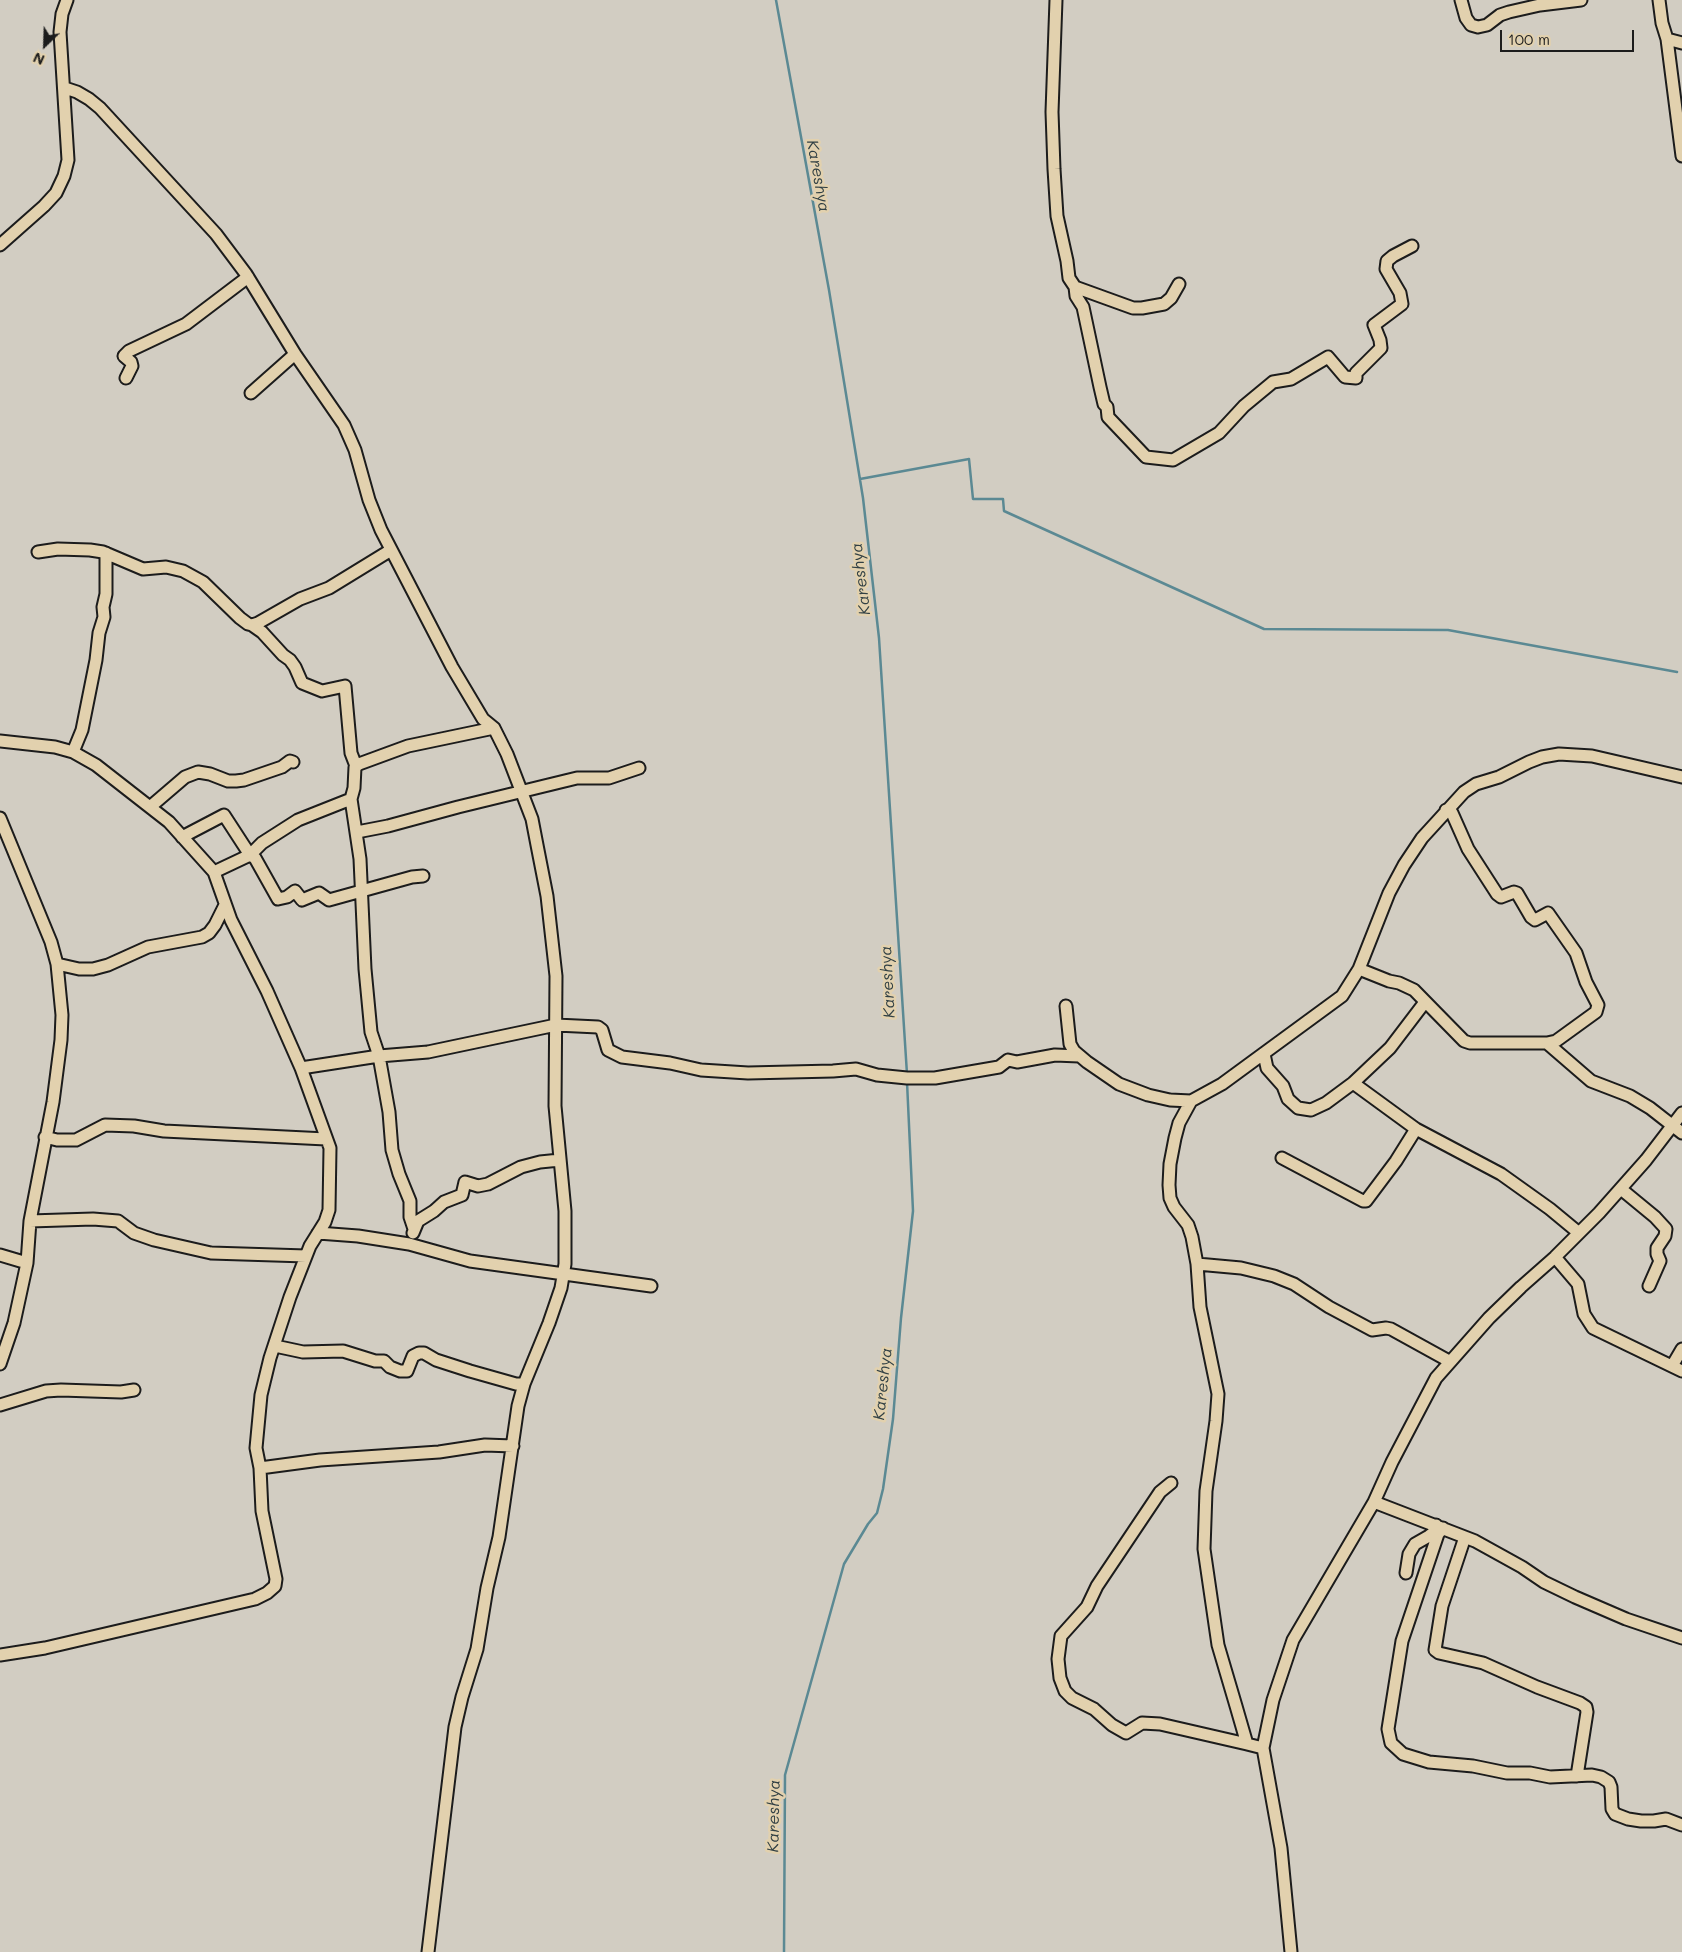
<!DOCTYPE html>
<style>
body{margin:0}
#map{position:relative;width:1682px;height:1952px;overflow:hidden;background:#d2cdc2;font-family:Mali,sans-serif}
canvas{display:block}
.north{position:absolute;left:20px;top:20px;width:50px;height:50px;-webkit-text-stroke:4px #e2d1ae;paint-order:stroke;rotate:204deg;font-size:14px;font-weight:700;line-height:20px;text-align:center;color:#1c1c1c}
.north::after{content:'';display:block;margin:auto;width:18px;height:22px;background:#1c1c1c;clip-path:polygon(50% 0,100% 100%,50% 72%,0 100%)}
.scale{position:absolute;left:1500px;top:30px;width:134px;height:22px;box-sizing:border-box;border:2px solid #1c1c1c;border-top:0;padding-left:6px;font-size:15px;line-height:18px;white-space:nowrap;color:#1c1c1c;-webkit-text-stroke:4px #e2d1ae;paint-order:stroke}
</style>
<div id="map">
<canvas width="1682" height="1952"></canvas>
<div class="north">N</div>
<div class="scale">100 m</div>
</div>
<script>
const g = document.querySelector('canvas').getContext('2d');
g.lineJoin = 'round';
function toPath(rows) {
  const path = new Path2D();
  for (const r of rows) {
    path.moveTo(r[0], r[1]);
    for (let i = 2; i < r.length; i += 2) path.lineTo(r[i], r[i + 1]);
  }
  return path;
}
function trace(path, color, width, dash) {
  g.strokeStyle = color;
  g.lineWidth = width;
  g.lineCap = dash ? 'butt' : 'round';
  g.setLineDash(dash || []);
  g.stroke(path);
}
function drawText(font, color, halo, rows, align = 'center') {
  g.font = font + ' Mali,sans-serif';
  g.lineWidth = 5;
  g.setLineDash([]);
  g.textBaseline = 'middle';
  g.strokeStyle = halo;
  g.fillStyle = color;
  for (const [text, x, y, turn = 0] of rows) {
    g.save();
    g.translate(x, y);
    g.rotate((+turn || 0) * Math.PI / 180);
    g.textAlign = isNaN(turn) ? turn : align;
    if (halo) g.strokeText(text, 0, 0);
    g.fillText(text, 0, 0);
    g.restore();
  }
}
trace(toPath([
 [776,0,829,290,863,498,879,638,907,1074],
 [860,479,969,459,973,499,1003,499,1004,511,1264,629,1448,630,1677,672],
 [784,1952,785,1775,844,1564,868,1524,877,1513,883,1489,893,1419,901,1318,913,1211,907,1082]
]), '#5b8993', 2.5);
const minor = toPath([
 [1056,0,1052,112,1054,169,1057,216,1067,261,1069,278,1075,287,1133,308,1142,308,1164,304,1171,298,1179,284],
 [1461,0,1466,18,1471,25,1478,27,1487,25,1500,15,1509,12,1540,5,1581,0],
 [1659,0,1662,23,1667,39,1682,156],
 [1667,39,1682,43],
 [65,88,77,92,89,99,100,108,216,234,246,274,295,354,344,425,355,450,369,500,381,530,452,667,483,719,494,728,507,754,532,819,537,845,547,896,556,976,555,1106,565,1211,565,1264,561,1288,549,1323,524,1384,518,1406,499,1537,487,1588,477,1649,462,1697,455,1727,428,1952],
 [0,245,44,206,56,193,64,176,68,160,60,32,62,14,67,0],
 [1075,287,1076,296,1083,307,1100,387,1104,404,1107,407,1108,417,1146,457,1173,460,1219,433,1244,406,1273,382,1291,379,1328,357,1345,377,1356,378,1356,373,1381,348,1380,340,1374,325,1402,304,1400,293,1386,269,1387,261,1393,256,1412,246],
 [126,378,132,366,131,362,124,356,129,351,186,324,248,277],
 [251,393,295,354],
 [38,552,58,549,90,550,103,552,143,569,166,567,183,571,203,582,240,618,248,624,252,625,258,623,300,599,329,588,391,550],
 [252,625,262,632,283,655,290,660,295,667,302,683,322,691,345,686,351,753,356,766],
 [0,741,55,747,73,752,96,765,169,822,214,872,231,920,267,991,301,1068,330,1148,329,1210,325,1222,310,1246,290,1297,270,1358,261,1395,256,1448,260,1468,262,1511,276,1579,275,1586,267,1593,255,1599,45,1648,0,1655],
 [73,752,82,730,96,660,99,633,104,617,103,607,106,594,106,553],
 [351,799,360,859,365,969,371,1032,379,1056,389,1112,392,1150,399,1174,410,1201,410,1217,414,1229],
 [150,807,185,777,198,772,210,774,228,781,236,781,244,780,282,767,290,761,293,762],
 [1446,810,1452,813,1468,849,1497,894,1501,897,1514,892,1517,893,1531,917,1535,920,1548,913,1576,953,1586,982,1598,1005,1596,1012,1556,1041,1547,1043],
 [0,818,51,942,57,964,62,1015,61,1040,53,1102,30,1221,27,1263,14,1323,0,1364],
 [357,832,388,826,458,807,577,778,609,778,639,768],
 [182,837,224,815,250,855,255,858,278,899,287,897,295,891,302,900,319,893,329,900,412,877,423,876],
 [214,872,250,855,262,843,298,820,351,799,354,788,355,767,359,764,408,746,494,728],
 [57,964,79,969,93,969,108,965,148,947,202,937,209,933,215,925,225,905],
 [1359,969,1389,981,1399,983,1414,990,1464,1041,1470,1043,1547,1043,1591,1081,1630,1096,1650,1108,1682,1133],
 [1066,1006,1070,1044,1074,1051,1087,1062,1119,1084,1148,1095,1170,1100,1191,1101,1222,1084,1342,996,1359,969,1389,893,1404,865,1422,838,1464,792,1476,784,1499,777,1529,762,1542,757,1559,754,1592,756,1682,777],
 [1264,1054,1267,1068,1283,1086,1288,1099,1298,1108,1311,1110,1326,1103,1353,1083,1390,1048,1425,1002],
 [301,1068,379,1056,428,1052,556,1025,598,1027,602,1030,608,1050,622,1057,670,1063,701,1070,748,1073,833,1071,856,1069,877,1075,907,1078,935,1078,999,1067,1008,1060,1017,1062,1055,1055,1079,1056],
 [1353,1083,1416,1129,1501,1174,1550,1209,1579,1233],
 [1191,1101,1179,1123,1175,1138,1170,1164,1169,1185,1170,1198,1174,1207,1188,1225,1192,1237,1197,1264,1200,1307,1218,1394,1216,1421,1206,1491,1204,1549,1218,1645,1236,1706,1247,1744,1263,1748],
 [45,1137,57,1140,76,1140,105,1125,134,1126,164,1131,326,1139],
 [1282,1158,1363,1201,1366,1201,1396,1161,1416,1129],
 [1621,1189,1655,1217,1666,1229,1665,1236,1657,1248,1657,1254,1660,1261,1649,1286],
 [30,1221,93,1219,118,1221,134,1233,154,1240,211,1253,306,1256],
 [318,1233,358,1236,409,1244,470,1261,651,1286],
 [413,1233,418,1221,434,1211,444,1202,462,1195,465,1182,478,1186,488,1184,521,1167,540,1162,560,1160],
 [0,1255,27,1263],
 [1555,1257,1578,1284,1584,1314,1593,1328,1682,1371],
 [1197,1264,1241,1268,1274,1276,1294,1284,1329,1307,1372,1330,1386,1328,1391,1329,1449,1361],
 [275,1346,303,1352,343,1351,375,1361,384,1361,390,1367,400,1371,407,1371,413,1356,419,1353,424,1353,436,1360,470,1371,516,1384,524,1384],
 [1672,1366,1682,1349],
 [0,1405,46,1391,61,1390,121,1392,134,1390],
 [260,1468,320,1460,439,1452,485,1445,513,1446],
 [1171,1483,1160,1492,1097,1586,1087,1607,1061,1636,1058,1659,1060,1678,1065,1691,1072,1698,1094,1709,1112,1725,1126,1733,1142,1723,1160,1724,1247,1744],
 [1374,1502,1475,1541,1522,1567,1544,1582,1575,1597,1626,1619,1682,1638],
 [1443,1528,1438,1534,1402,1641,1388,1729,1391,1743,1403,1754,1429,1762,1473,1766,1507,1773,1530,1773,1550,1777,1592,1775,1601,1777,1609,1782,1611,1787,1612,1809,1615,1814,1628,1819,1641,1821,1654,1821,1666,1819,1682,1825],
 [1465,1537,1442,1606,1435,1650,1439,1653,1483,1663,1537,1687,1580,1703,1586,1707,1587,1712,1577,1776],
 [1406,1573,1409,1554,1415,1544,1429,1536,1433,1533,1436,1525],
 [1291,1952,1281,1848,1263,1748,1273,1700,1293,1640,1374,1502,1392,1462,1436,1378,1489,1318,1521,1287,1555,1257,1599,1213,1646,1160,1682,1113]
]);
trace(minor, '#1c1c1c', 15);
trace(minor, '#e2d1ae', 11);
drawText('italic 16px', '#314044', '#e2d1ae', [
 ["Kareshya",818,176,80],
 ["Kareshya",861,579,-97],
 ["Kareshya",888,982,-93],
 ["Kareshya",883,1384,-84],
 ["Kareshya",774,1816,-89]
]);
</script>
